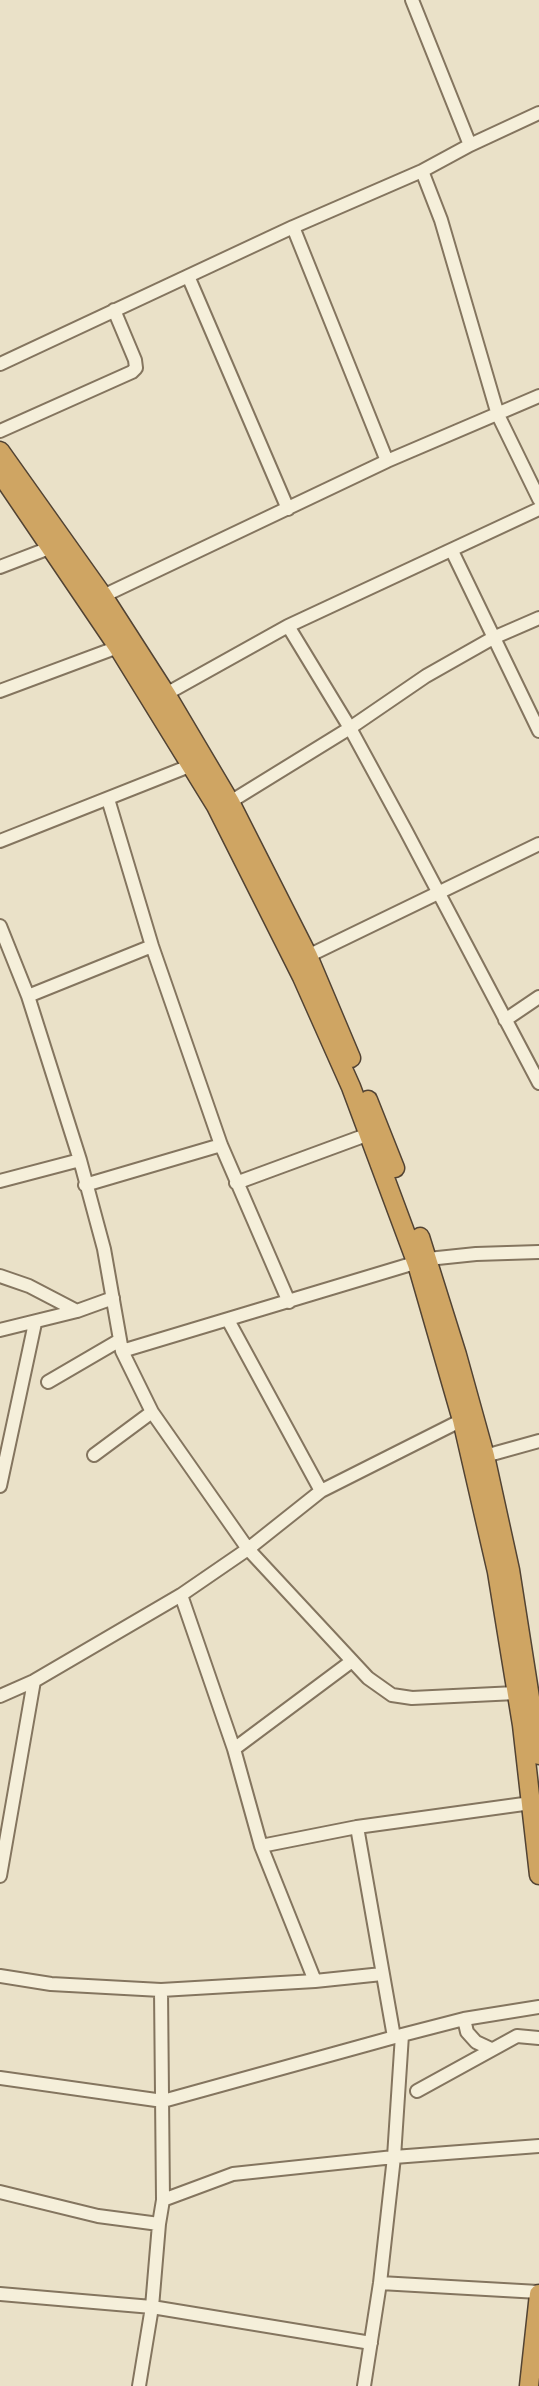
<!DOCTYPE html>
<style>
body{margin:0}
canvas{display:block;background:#eae1c8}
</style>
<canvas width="539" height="2386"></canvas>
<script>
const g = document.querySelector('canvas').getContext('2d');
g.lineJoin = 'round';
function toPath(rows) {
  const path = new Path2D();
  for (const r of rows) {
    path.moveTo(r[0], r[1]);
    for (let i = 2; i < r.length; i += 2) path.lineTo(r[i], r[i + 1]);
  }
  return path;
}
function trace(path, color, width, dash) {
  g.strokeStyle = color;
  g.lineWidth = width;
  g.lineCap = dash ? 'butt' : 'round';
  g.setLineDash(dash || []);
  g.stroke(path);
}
const minor = toPath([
 [412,0,470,145],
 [422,171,441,220,498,415,539,499],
 [293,227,387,461],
 [188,276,288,509],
 [0,364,293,227,422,171,470,145,539,113],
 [0,431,132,372,136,368,135,360,114,310],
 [452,551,539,731],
 [0,567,52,547],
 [103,596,387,461,539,396],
 [288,626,350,728,406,831,539,1083],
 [0,691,118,647],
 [166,694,288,626,539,509],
 [108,799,152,946,221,1145,289,1302],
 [230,802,350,728,426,676,493,638,539,618],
 [0,841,192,765],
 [0,926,28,996,80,1160,104,1249,122,1351,152,1412,248,1549,368,1678,392,1695,412,1698,516,1693],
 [308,956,539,844],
 [28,996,152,946],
 [505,1020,539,997],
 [0,1181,80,1160],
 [236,1183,369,1134],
 [85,1185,221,1145],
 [0,1276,29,1286,77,1311],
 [228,1320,321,1491],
 [0,1330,77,1311,113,1298],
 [122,1351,428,1259,476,1254,539,1252],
 [48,1382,120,1340],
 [94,1455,152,1412],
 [485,1456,539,1441],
 [0,1486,35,1323],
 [181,1595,234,1749,261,1846,315,1981],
 [0,1696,34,1681,181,1595,248,1549,321,1491,462,1420],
 [234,1749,352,1661],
 [357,1827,394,2037],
 [261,1846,357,1827,531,1803],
 [0,1876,34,1681],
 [0,1976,51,1984,161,1990],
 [464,2019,467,2032,476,2042,491,2049],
 [0,2078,163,2101,402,2035,464,2019,539,2007],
 [417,2091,517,2036,539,2038],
 [0,2192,98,2216,159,2224],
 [163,2200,233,2174,394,2157,539,2146],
 [380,2283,539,2292],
 [0,2294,152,2307,371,2343],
 [139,2386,152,2307,159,2224,163,2200,161,1990,315,1981,382,1974],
 [364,2386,380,2283,394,2157,402,2035]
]);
const highway = toPath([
 [0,451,103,596,166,694,230,802,308,956,351,1058],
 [0,473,118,647,216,806,302,977,351,1087,417,1264,462,1420,497,1572,522,1725,539,1875],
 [368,1100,395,1168],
 [420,1237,457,1355,485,1456,510,1570,539,1755],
 [529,2386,539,2294]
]);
trace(minor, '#84755f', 16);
trace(highway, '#524333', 21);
trace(minor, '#f5efda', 12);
trace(highway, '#cfa563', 18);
</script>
